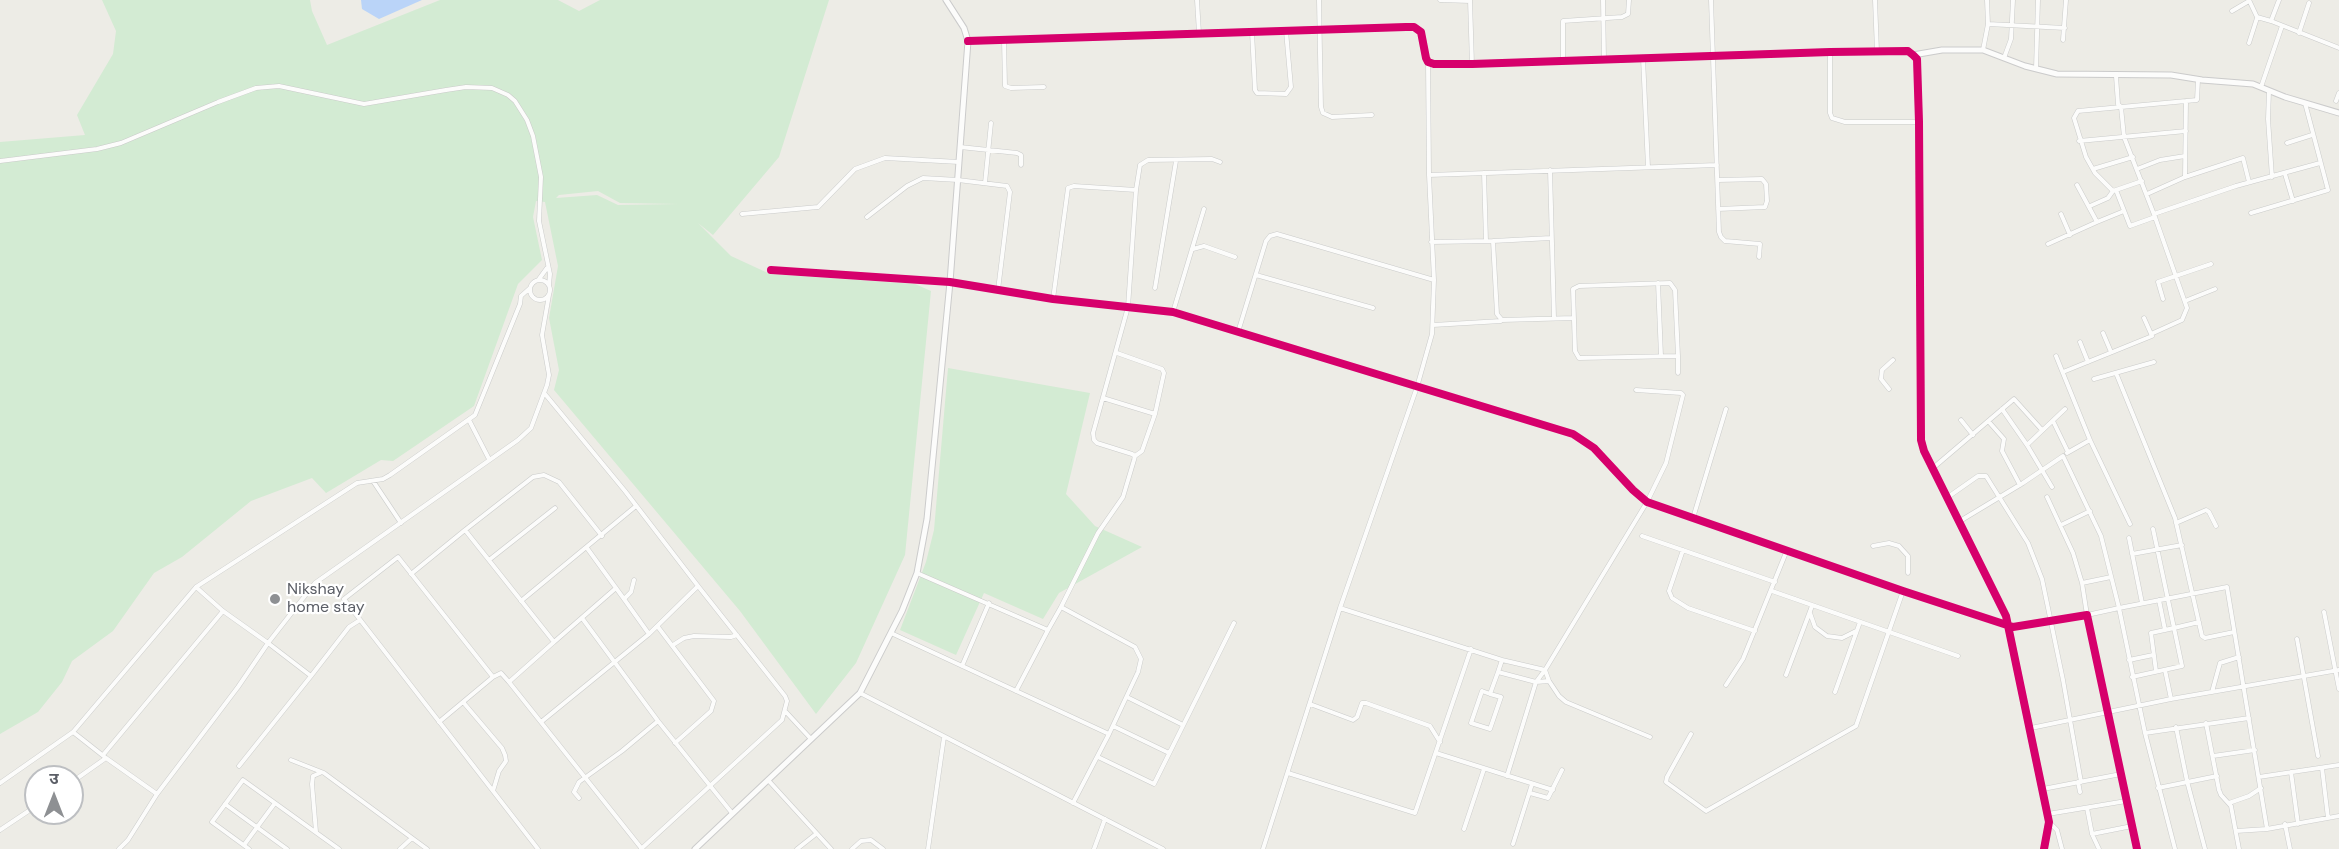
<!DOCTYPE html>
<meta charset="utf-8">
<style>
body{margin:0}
#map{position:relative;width:2339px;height:849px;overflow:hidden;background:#edece6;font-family:"DM Sans","Noto Sans Devanagari",sans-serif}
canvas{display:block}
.north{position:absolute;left:24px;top:765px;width:60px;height:60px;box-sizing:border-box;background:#fff;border:2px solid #bdbfc2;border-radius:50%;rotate:0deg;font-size:16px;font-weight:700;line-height:24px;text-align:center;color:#5b5e66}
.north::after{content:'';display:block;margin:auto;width:21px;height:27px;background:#8e9093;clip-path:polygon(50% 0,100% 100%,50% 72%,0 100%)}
</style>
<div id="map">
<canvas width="2339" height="849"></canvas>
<div class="north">उ</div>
</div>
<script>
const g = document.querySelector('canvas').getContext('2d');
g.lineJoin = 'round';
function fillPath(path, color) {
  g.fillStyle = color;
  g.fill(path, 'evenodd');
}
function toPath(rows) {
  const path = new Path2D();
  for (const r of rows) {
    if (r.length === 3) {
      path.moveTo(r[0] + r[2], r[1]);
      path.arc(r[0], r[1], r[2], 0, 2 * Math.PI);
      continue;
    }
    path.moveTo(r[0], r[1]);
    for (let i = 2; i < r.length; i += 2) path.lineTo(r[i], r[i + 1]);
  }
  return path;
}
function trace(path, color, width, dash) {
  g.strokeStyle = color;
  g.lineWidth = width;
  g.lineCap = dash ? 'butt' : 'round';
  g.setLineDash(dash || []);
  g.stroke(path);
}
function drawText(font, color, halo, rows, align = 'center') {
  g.font = font + ' "DM Sans",sans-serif';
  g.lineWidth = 4.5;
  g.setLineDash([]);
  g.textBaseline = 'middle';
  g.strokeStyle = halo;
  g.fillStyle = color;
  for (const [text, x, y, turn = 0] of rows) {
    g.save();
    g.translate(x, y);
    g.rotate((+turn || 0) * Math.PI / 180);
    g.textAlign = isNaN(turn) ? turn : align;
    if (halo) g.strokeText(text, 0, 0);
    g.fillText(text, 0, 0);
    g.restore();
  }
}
fillPath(toPath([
 [102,0,310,0,312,11,327,45,440,0,558,0,579,11,600,0,829,0,779,157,713,235,698,223,731,256,770,274,915,284,931,291,905,555,856,663,816,714,740,611,554,390,559,370,549,318,558,266,545,202,536,201,533,217,542,260,518,284,474,406,393,461,381,460,326,493,312,478,251,501,182,557,154,573,113,631,72,661,62,682,38,712,0,734,0,142,85,135,77,115,113,54,116,31],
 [598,191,620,203,678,204,618,205,597,195,556,198,559,195],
 [948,368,1090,393,1066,494,1095,526,1142,547,1059,593,1043,619,984,593,956,655,900,630,926,562,934,530]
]), '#d3ebd3');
fillPath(toPath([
 [361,0,422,0,379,19,362,9]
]), '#bad4f8');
const street = toPath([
 [1197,0,1199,33],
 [1319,0,1321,107,1323,113,1332,117,1372,115],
 [1440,0,1470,1],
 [1470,0,1472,64],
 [1603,0,1604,59],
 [1711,0,1719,232,1721,237,1725,241,1760,244,1759,257],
 [1875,0,1877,51],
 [2249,0,2257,17,2271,21,2339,48],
 [2232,11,2249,1],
 [2271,21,2279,0],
 [1988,24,2065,28],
 [1252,32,1255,90,1257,93,1286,94,1291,87,1286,31],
 [2299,33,2309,3],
 [1004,40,1005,86,1011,88,1044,87],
 [2063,40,2066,0],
 [2249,43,2257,18],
 [1983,50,1988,24,1987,0],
 [1830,52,1830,113,1832,118,1845,122,1919,122],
 [1643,58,1648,167],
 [2004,58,2011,39,2013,0],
 [1563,60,1563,21,1622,17,1628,14,1629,0],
 [2036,69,2038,0],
 [2116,76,2118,104,2121,107,2124,137,2155,217,2187,308,2182,320,2151,334],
 [2261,87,2282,26],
 [2269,91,2268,119,2272,177],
 [2336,101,2339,93],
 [2079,141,2186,131],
 [2287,143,2312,135],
 [960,147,1017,153,1021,155,1021,165],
 [0,161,97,149,121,143,218,102,256,88,279,86,364,104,446,90,466,87,492,88,508,95,515,101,527,120,533,136,541,177,539,221,550,274,549,285],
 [2093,169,2133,157],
 [2137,169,2160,160,2185,156],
 [1550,170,1554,318],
 [1484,173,1486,241],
 [2285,174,2293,201],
 [1429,175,1717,165],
 [2185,177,2186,101],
 [1718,180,1762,179,1766,184,1767,201,1765,207,1718,209],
 [985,183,991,123],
 [1136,190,1140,165,1148,160,1212,159,1220,162],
 [2116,190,2130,226,2155,217],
 [2113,191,2095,173,2086,157,2074,118,2078,111,2197,100,2198,80],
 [2147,194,2185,177,2243,158,2249,182],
 [2090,206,2108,198,2113,191,2142,181],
 [2251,213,2328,190,2305,103],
 [742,214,818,207,855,169,885,158,959,162],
 [2061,214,2070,235],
 [2154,214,2236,186,2320,163],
 [867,217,907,186,923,178,958,180,1007,186,1010,192,998,290],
 [2097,222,2124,211],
 [1493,241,1551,238],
 [1431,242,1493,241,1497,314,1502,320,1574,318],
 [2048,244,2097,222,2077,185],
 [1193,249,1204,246,1235,257],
 [771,270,950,282,1053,299,1173,312,1573,434,1594,448,1633,490,1647,502,1903,591,2013,627,2087,615,2137,849],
 [1256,275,1373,308],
 [539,279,547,268],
 [540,290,10],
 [1658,283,1661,356],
 [1155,288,1176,161],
 [1053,299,1068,188,1074,186,1136,190,1128,307,1093,433,1094,440,1097,443,1132,454,1135,456,1134,460,1123,497,1098,533,1061,607],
 [2163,299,2158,282,2211,264],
 [2185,301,2215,289],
 [1173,312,1204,209],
 [1433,325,1501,321],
 [1238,332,1266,241,1270,236,1277,234,1434,280],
 [2103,333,2111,352],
 [2080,342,2088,362],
 [1117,353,1162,369,1164,373,1155,414,1142,451,1135,456],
 [1678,356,1579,358,1575,351,1573,289,1579,286,1670,283,1675,290,1678,356,1678,373],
 [2056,356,2090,440,2130,524],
 [2063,372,2152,336,2144,318],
 [2116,373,2175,518,2202,636,2205,638,2234,632],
 [2094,379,2154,362],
 [1889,389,1881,379,1882,370,1893,360],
 [545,394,625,491,698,586],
 [1103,398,1155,414],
 [2002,409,2027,445,2052,487],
 [469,420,489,459],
 [1961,420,1973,435],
 [2053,421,2068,452],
 [1989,422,2004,439,2002,451,2020,485],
 [2027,445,2065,409],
 [2067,453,2090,440],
 [1933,468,2014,399,2042,430],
 [373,481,401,523],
 [1948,497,1978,476,1986,476,2028,543,2042,579,2063,680,2081,782],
 [2047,497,2073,553,2082,583,2087,615,2119,608,2145,733,2175,849],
 [1693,518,1726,409],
 [1960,521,2023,483,2063,456,2101,536,2119,608,2227,587,2267,829],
 [2176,523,2206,510,2209,512,2216,526],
 [2061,525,2090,511],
 [2153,529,2174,628,2151,633,2156,671],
 [465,530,533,477,544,475,559,482,602,536],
 [1642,536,1775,582],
 [2129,538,2142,603],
 [1873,546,1889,543,1899,546,1908,556,1908,573],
 [1683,550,1669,591,1672,598,1688,608,1755,631],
 [2132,554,2182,545],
 [489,560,555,508],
 [917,573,1048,630,1061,607,1135,647,1141,659,1138,672,1109,734],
 [411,574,465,530,554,642,509,682,501,673,493,677],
 [2082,583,2111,577],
 [196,587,357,483,383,479,390,475,475,415,520,304,521,296,530,288],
 [616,588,624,599],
 [1772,591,1958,656],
 [2159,600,2165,630],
 [521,601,636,506],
 [1340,608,1502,660,1545,670,1647,502,1666,463,1683,395,1681,393,1636,390],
 [2324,612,2339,689],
 [1810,613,1815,627,1827,636,1842,638,1856,631],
 [582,618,658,721,732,813],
 [360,620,349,627,311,676,268,643,315,583,518,440,531,428,547,385,549,375,542,335,549,295],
 [658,627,714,701,711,711,675,743],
 [891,633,1109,734,1073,803],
 [2297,639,2318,756],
 [554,642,616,588,587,548],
 [673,645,684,638,694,636,731,637,737,635],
 [2129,660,2153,655],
 [962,666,989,603],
 [2165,670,2171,699],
 [1498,672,1502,660],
 [1786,675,1812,606],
 [2132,677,2182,666,2174,628,2199,622],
 [1549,681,1559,696,1566,702,1650,737],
 [509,682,642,849],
 [1726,685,1743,659,1787,550],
 [1016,691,1048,630],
 [1835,692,1860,622],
 [2212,692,2220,663,2239,657],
 [860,693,1163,849],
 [1490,694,1501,697,1490,729,1471,723,1482,691,1490,694,1498,672,1536,682,1549,681,1545,670],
 [1127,697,1183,725],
 [463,702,502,748,505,755,506,761,499,771,493,791],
 [1310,704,1353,720,1357,717,1362,703,1366,703,1430,726,1440,742],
 [786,712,811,739],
 [439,722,493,677,398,557,344,599,538,849],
 [541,722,649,634,624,599,631,592,634,580],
 [2206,723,2219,790,2221,795,2231,806,2239,849],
 [1113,726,1169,753],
 [2176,727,2187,781,2205,849],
 [2031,728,2171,699,2339,670],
 [73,732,196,587,223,611,268,643,238,687,157,794],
 [2145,733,2249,718],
 [1691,734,1667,777,1666,782,1706,811,1856,726,1903,591],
 [1436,753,1553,790],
 [103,755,223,611],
 [2213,756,2255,750],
 [1098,757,1154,784,1234,623],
 [106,758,157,794,128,840,119,849],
 [291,760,324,773,412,838,400,849],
 [239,766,311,676],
 [2322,768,2328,818],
 [2291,772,2298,824],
 [1288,773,1415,813,1471,649],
 [1507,776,1536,682,1545,670],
 [2259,777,2339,765],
 [768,780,831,849],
 [2078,782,2080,792],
 [0,783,73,732,106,758,72,782],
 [2158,788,2217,776],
 [2043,789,2121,774],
 [1530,793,1548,798,1562,770],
 [579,798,574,792,579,782,622,751,658,721],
 [2229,803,2249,796,2261,788],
 [225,804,287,849],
 [2087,808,2092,834,2099,849],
 [2048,814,2126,801],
 [2049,822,2057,830,2062,849],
 [2285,824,2290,849],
 [1464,829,1484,769],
 [0,830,36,806],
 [2236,831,2267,829,2339,816],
 [316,832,312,784,313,776,320,773],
 [2092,834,2132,826],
 [412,838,427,849],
 [1513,844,1532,784],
 [244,845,275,803],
 [249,849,212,822,243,780,339,849],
 [641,849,782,720,787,701,785,696,698,586,649,634],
 [797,849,816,834],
 [852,849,861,841,871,840,883,849],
 [928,849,944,737],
 [1094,849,1105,819],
 [1263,849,1340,608,1417,387,1432,334,1434,280,1429,175,1428,62]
]);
const secondary = toPath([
 [968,41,1406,27,1414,27,1421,32,1426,58,1428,62,1434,64,1472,64,1830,52,1908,51,1913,55,1917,59,1919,122,1921,440,1924,451,2006,616,2049,822,2044,849],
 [1913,55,1942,50,1983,50,2025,66,2057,74,2171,75,2202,80,2253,84,2285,97,2339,113],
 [695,849,860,693,902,611,917,573,927,519,950,282,968,41,964,28,946,0]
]);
trace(street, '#cacbca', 5);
trace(secondary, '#cbcbcb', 7);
trace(street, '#fcfcfb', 4);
trace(secondary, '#fcfcfb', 5);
trace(toPath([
 [968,41,1406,27,1414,27,1421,32,1426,58,1428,62,1434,64,1472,64,1830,52,1908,51,1913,55,1917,59,1919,122,1921,440,1924,451,2006,616,2049,822,2044,849],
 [771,270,950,282,1053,299,1173,312,1573,434,1594,448,1633,490,1647,502,1903,591,2013,627,2087,615,2137,849]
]), '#d6006c', 8);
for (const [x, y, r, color] of [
 [275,599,6,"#8e9093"]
]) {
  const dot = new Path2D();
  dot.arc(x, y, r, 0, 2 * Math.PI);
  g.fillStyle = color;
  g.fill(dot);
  trace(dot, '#fff', 2);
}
drawText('16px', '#5b5e66', '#fff', [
 ["Nikshay",287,590],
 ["home stay",287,608]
], 'left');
</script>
